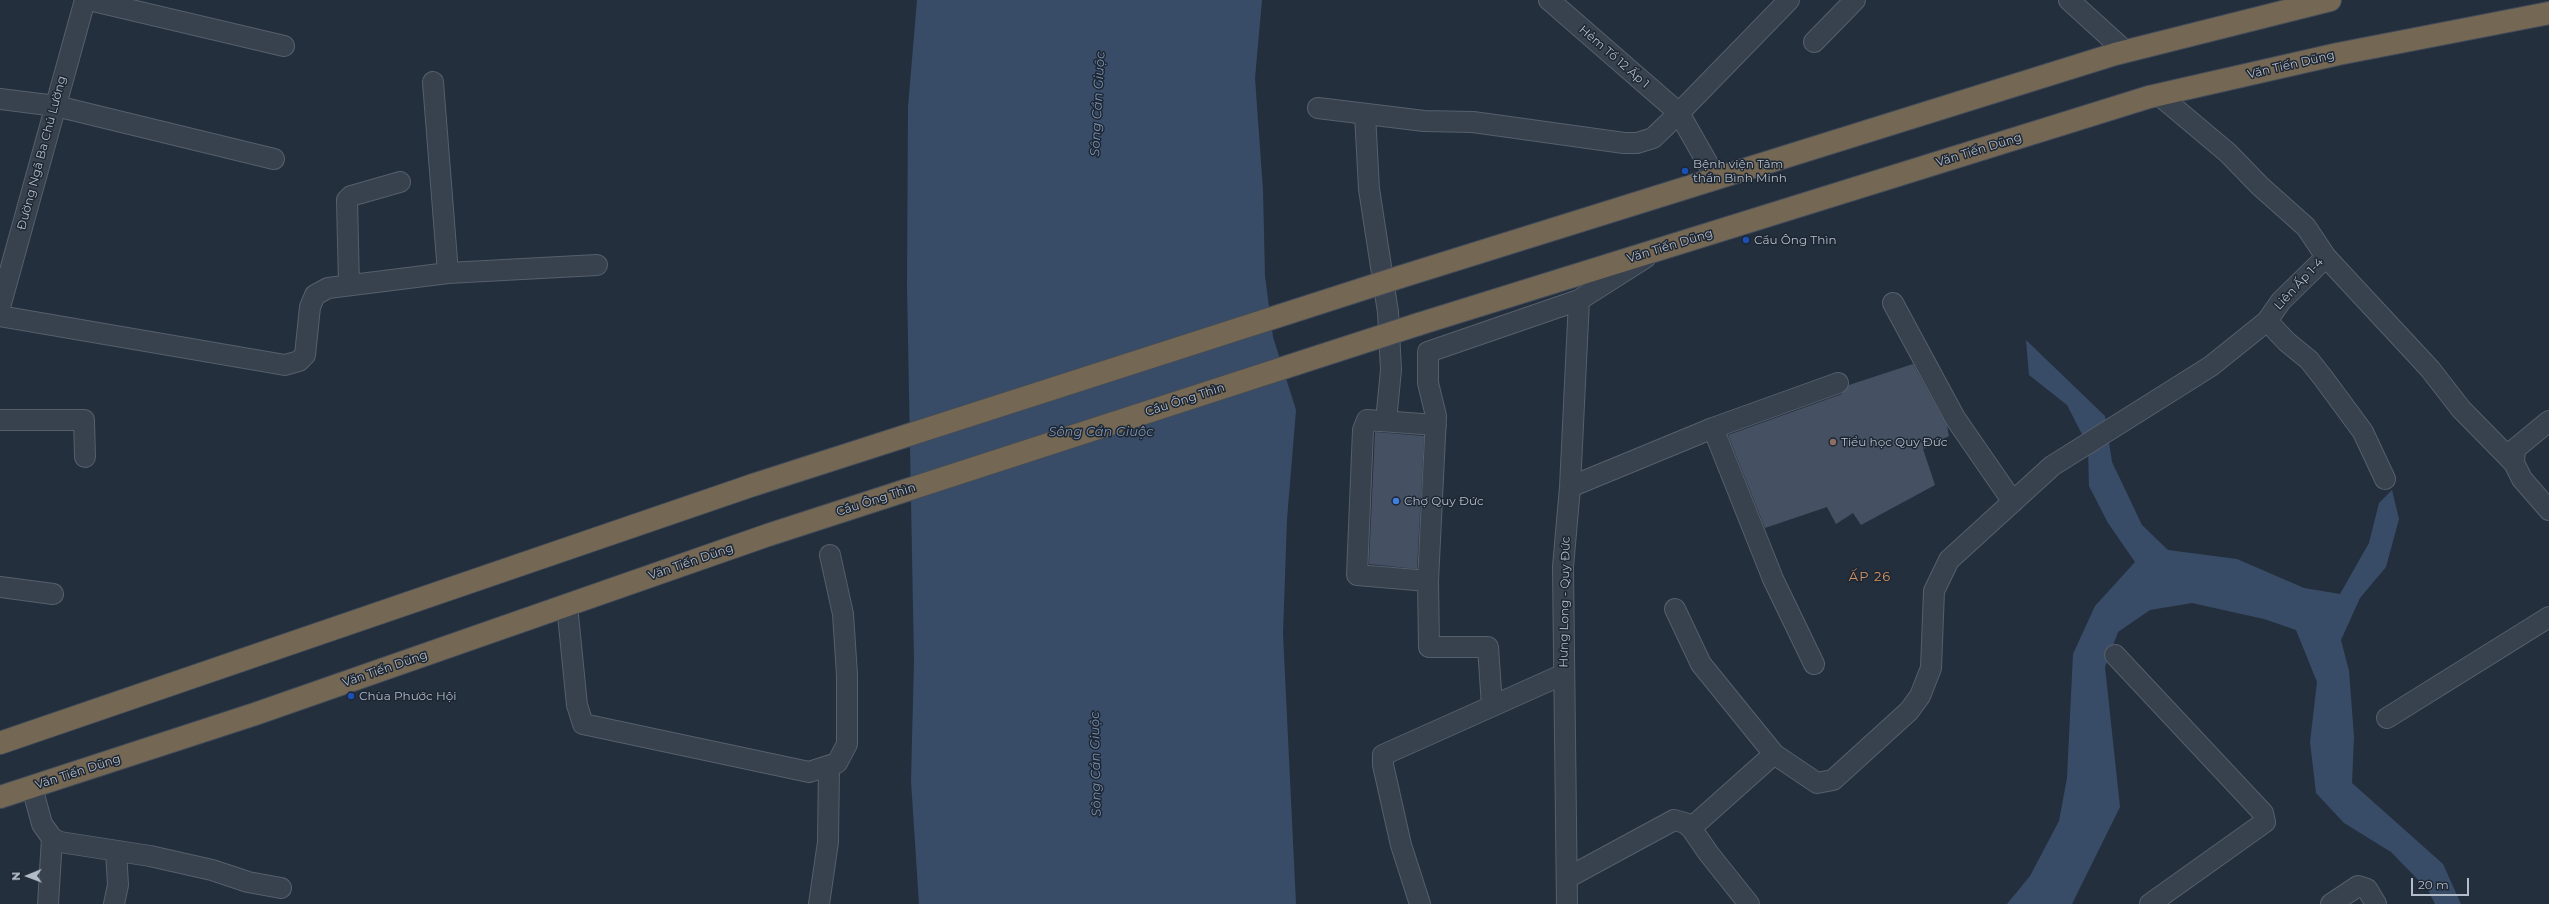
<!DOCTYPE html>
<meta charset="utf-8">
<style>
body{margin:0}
#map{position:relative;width:2549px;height:904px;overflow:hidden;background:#242f3e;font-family:Montserrat,sans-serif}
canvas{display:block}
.north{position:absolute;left:8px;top:856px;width:40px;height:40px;-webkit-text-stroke:3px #1d2633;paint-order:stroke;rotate:269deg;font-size:11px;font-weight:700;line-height:16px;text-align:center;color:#b4bcc9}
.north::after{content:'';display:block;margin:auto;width:14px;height:18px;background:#b4bcc9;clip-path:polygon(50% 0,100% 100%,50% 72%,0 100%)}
.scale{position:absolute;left:2411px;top:878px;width:58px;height:18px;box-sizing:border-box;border:2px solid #b4bcc9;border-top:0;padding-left:5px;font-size:12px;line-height:14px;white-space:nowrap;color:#b4bcc9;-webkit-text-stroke:3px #1d2633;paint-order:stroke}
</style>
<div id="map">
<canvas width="2549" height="904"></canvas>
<div class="north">N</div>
<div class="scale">20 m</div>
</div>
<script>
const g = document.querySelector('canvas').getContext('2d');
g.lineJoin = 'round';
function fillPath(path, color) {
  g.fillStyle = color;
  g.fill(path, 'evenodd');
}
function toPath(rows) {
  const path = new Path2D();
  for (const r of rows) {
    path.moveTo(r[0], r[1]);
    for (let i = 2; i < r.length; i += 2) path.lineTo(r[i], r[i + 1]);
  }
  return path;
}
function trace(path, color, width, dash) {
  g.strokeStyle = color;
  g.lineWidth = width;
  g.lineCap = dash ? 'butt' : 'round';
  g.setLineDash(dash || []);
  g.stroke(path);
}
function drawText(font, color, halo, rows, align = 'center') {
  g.font = font + ' Montserrat,sans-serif';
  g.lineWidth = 3;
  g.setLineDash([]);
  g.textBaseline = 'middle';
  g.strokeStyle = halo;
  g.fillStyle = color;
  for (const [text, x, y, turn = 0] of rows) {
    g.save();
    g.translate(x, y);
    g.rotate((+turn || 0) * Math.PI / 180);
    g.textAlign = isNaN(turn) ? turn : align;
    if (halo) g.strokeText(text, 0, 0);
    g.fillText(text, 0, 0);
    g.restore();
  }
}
fillPath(toPath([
 [917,0,1262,0,1255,78,1263,190,1265,276,1273,337,1296,410,1287,519,1283,634,1296,904,919,904,911,781,914,661,907,285,908,107],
 [2026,340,2105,416,2112,462,2142,525,2168,550,2237,559,2304,588,2340,594,2369,543,2379,503,2392,490,2399,519,2386,567,2360,598,2341,640,2349,671,2354,737,2352,783,2443,864,2461,904,2435,904,2428,890,2391,852,2344,823,2316,793,2310,742,2317,682,2296,630,2264,619,2192,603,2150,610,2118,632,2105,667,2120,807,2072,904,2007,904,2030,876,2059,821,2067,778,2073,654,2095,606,2135,562,2108,523,2089,486,2088,446,2067,405,2029,375]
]), '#394c67');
fillPath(toPath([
 [1913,364,1947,426,1949,436,1923,449,1935,485,1861,525,1853,513,1836,524,1827,507,1765,528,1728,435,1842,394,1849,385],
 [1375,432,1424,436,1417,569,1369,564]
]), '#455162');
const minor = toPath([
 [89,0,284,46],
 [2069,0,2125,51],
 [1814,42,1855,0],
 [433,82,448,273],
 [0,99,56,106,274,159],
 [1318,108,1424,121,1473,122,1624,143,1637,143,1653,138,1679,113,1549,0],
 [1365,114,1369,189,1388,312,1391,370,1386,421],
 [1716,178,1679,113,1789,0],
 [2326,257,2430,369,2461,409,2514,463],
 [349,285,347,200,351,196,400,182],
 [1893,303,1955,418,2013,502],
 [0,307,85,0],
 [0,316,285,365,299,361,305,355,310,307,315,295,328,288,448,273,597,265],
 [2267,321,2287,342,2309,360,2324,379,2363,432,2385,479],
 [0,420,84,420,85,457],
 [2549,421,2515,449,2514,463,2522,479,2549,510],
 [1713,428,1773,579,1814,664],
 [1570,487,1713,428,1838,383],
 [1428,581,1357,575,1363,430,1367,420,1436,425],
 [0,587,53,594],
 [567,605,577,705,583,724,809,772,837,763,847,744,847,675,843,614,830,555],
 [1675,609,1701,664,1774,754],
 [2115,655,2263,813,2265,822,2150,904],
 [1492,706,1488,647,1429,647,1428,581,1436,416,1428,383,1428,352,1579,300,1645,258],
 [2387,718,2549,617],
 [32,787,42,824,52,838,60,842,150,856,212,870,248,882,281,888],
 [1691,828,1774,754,1817,783,1833,780,1909,711,1920,696,1931,668,1934,591,1949,560,2052,466,2211,366,2267,321,2281,301,2326,257,2306,227,2260,186,2228,153,2159,95],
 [1567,878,1674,820,1685,823,1691,828,1709,854,1749,904],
 [48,904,52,838],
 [114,904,118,885,116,851],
 [819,904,828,842,829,767],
 [1420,904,1401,845,1383,765,1383,755,1564,674],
 [1567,904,1563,567,1570,487,1579,300],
 [2331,904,2358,886,2367,889,2376,904]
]);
const highway = toPath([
 [1400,277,2115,54,2330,0],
 [1419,324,2149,97,2338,54,2549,13],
 [0,743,753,485],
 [0,797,255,714,768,535]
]);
trace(minor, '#565f6c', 22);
trace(highway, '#434c59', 24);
trace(minor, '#38414e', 20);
trace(highway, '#746855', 22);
const highwayBridge = toPath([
 [753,485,1400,277],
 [768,535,1419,324]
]);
trace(highwayBridge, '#434c59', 24, []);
trace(highwayBridge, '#746855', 22);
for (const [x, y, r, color] of [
 [1685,171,4,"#1a4fb4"],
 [1746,240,4,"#1a4fb4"],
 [1833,442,4,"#8d6e63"],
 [1396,501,4,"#3f7fe0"],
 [351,696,4,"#1a4fb4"]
]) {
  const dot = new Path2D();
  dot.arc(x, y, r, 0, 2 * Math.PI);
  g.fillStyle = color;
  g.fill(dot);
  trace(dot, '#1d2633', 1.5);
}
drawText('12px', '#b4bcc9', '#1d2633', [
 ["Hẻm Tổ 12 Ấp 1",1614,57,41],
 ["Văn Tiến Dũng",2291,65,-13],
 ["Văn Tiến Dũng",1979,150,-17],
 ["Đường Ngã Ba Chú Lường",42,153,-75],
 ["Văn Tiến Dũng",1670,246,-17],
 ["Liên Ấp 1-4",2299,284,-47],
 ["Cầu Ông Thìn",1185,400,-18],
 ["Cầu Ông Thìn",876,500,-18],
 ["Văn Tiến Dũng",691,562,-19],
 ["Hưng Long - Quy Đức",1565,602,-89],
 ["Văn Tiến Dũng",385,669,-19],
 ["Văn Tiến Dũng",78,772,-18]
]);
drawText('12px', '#b4bcc9', '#1d2633', [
 ["Bệnh viện Tâm",1693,164],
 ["thần Bình Minh",1693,178],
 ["Cầu Ông Thìn",1754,240],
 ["Tiểu học Quy Đức",1841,442],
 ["Chợ Quy Đức",1404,501],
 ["Chùa Phước Hội",359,696]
], 'left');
drawText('italic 13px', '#7c92b1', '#1d2633', [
 ["Sông Cần Giuộc",1098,104,-87],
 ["Sông Cần Giuộc",1101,432],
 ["Sông Cần Giuộc",1096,764,-91]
]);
g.letterSpacing = '1px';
drawText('13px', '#d59563', '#1d2633', [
 ["ẤP 26",1870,577]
]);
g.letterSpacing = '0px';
</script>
